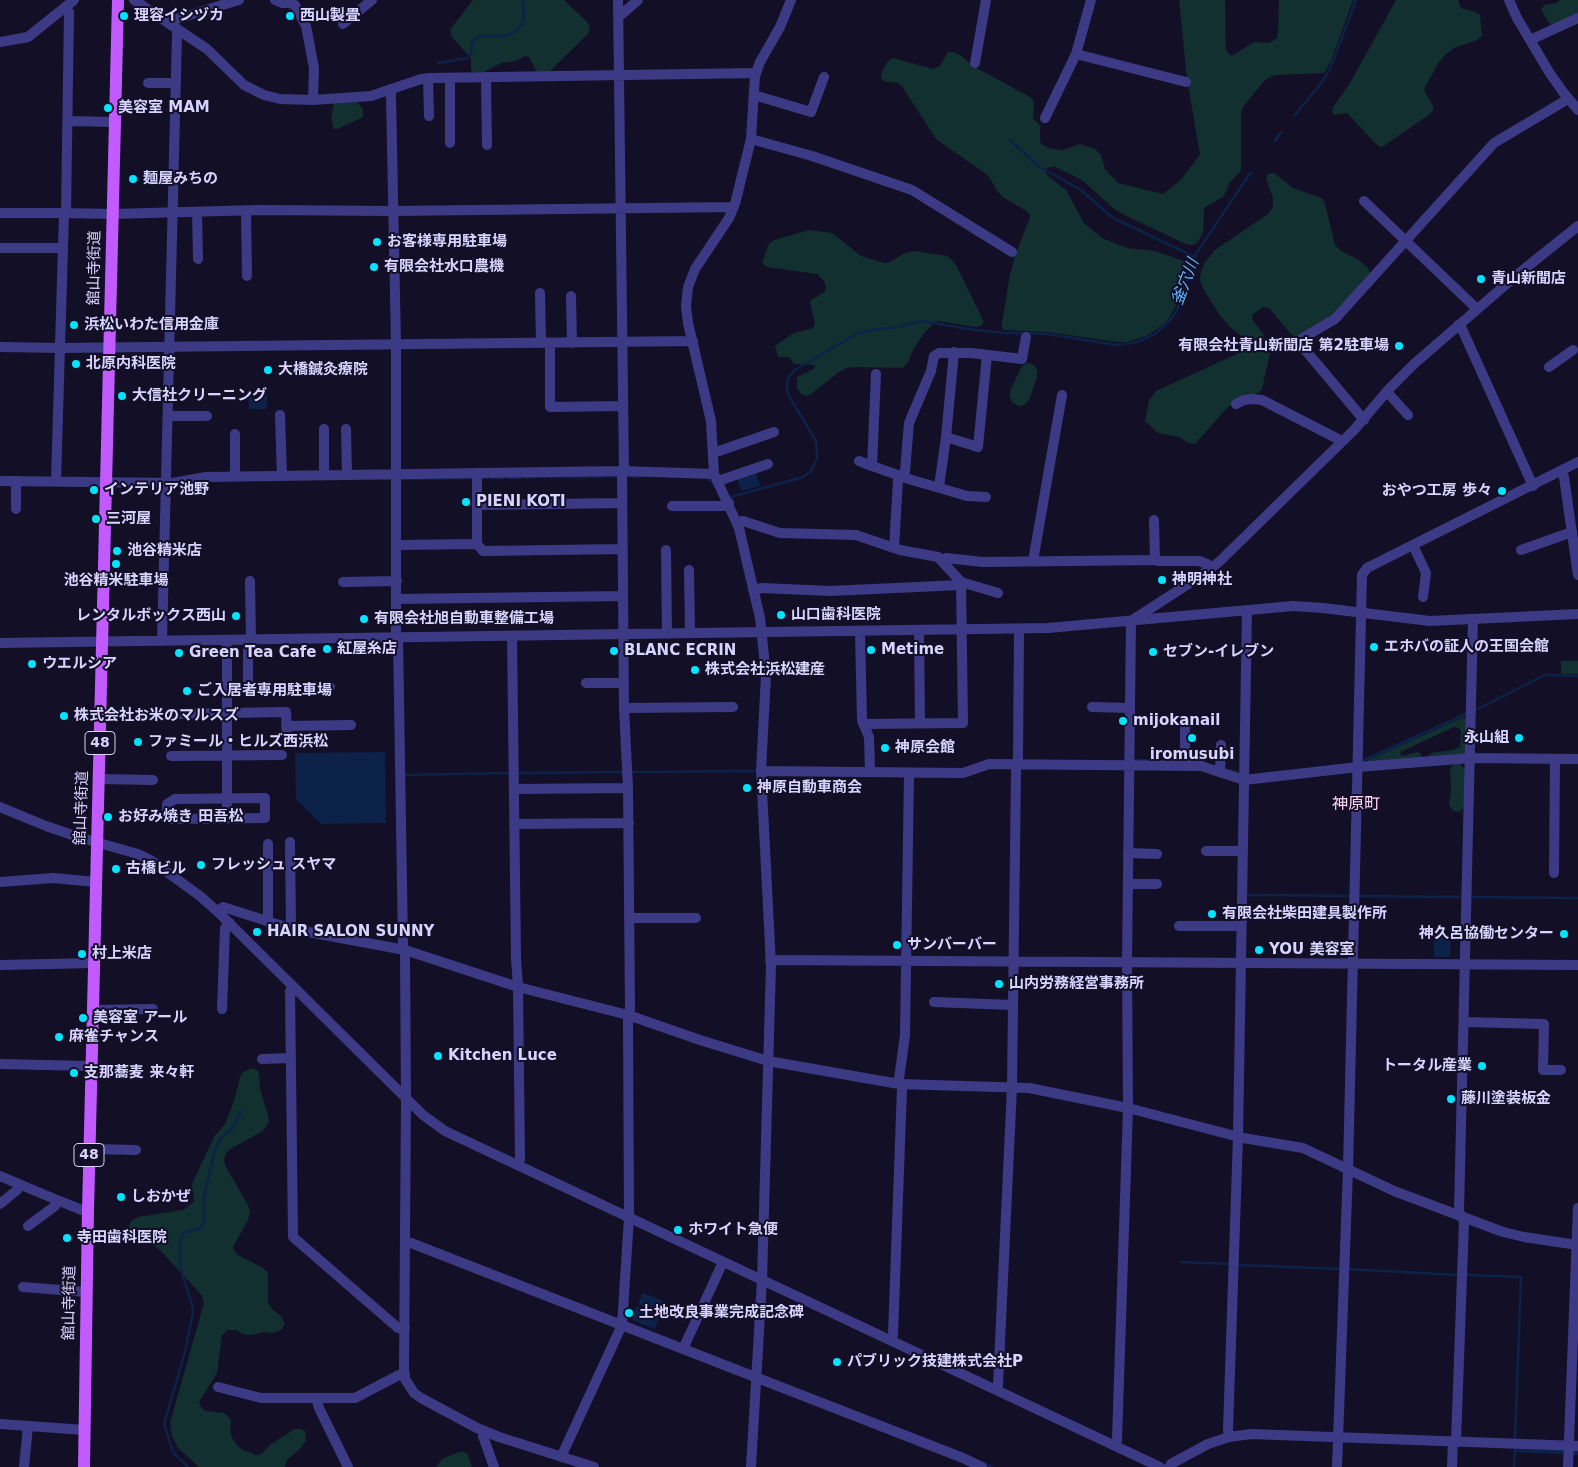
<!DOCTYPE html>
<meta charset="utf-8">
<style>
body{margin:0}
canvas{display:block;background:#130f26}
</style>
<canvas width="1578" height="1467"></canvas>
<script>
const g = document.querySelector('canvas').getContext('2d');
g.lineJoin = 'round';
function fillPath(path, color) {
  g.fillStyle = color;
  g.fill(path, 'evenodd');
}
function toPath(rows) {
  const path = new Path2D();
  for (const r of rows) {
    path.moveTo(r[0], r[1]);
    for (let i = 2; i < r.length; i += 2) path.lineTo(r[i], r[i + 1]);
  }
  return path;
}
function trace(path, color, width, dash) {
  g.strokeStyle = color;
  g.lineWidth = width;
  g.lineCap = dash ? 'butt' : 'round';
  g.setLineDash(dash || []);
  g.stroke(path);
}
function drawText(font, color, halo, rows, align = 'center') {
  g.font = font + ' "DejaVu Sans","Noto Sans JP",sans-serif';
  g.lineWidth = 4;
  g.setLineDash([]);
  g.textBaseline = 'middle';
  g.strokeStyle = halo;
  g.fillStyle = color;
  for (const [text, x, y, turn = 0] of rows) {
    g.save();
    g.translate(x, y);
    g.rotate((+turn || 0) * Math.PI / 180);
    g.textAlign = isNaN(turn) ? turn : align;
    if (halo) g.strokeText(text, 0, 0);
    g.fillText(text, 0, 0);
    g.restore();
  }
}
fillPath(toPath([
 [473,0,564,0,588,23,590,28,588,34,549,72,537,72,529,57,525,56,516,61,501,63,482,73,473,72,471,70,471,58,452,37,450,30],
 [1179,0,1225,0,1226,49,1228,53,1232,56,1254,42,1269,43,1277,38,1278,33,1279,0,1353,0,1331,61,1324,73,1277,75,1270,77,1264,81,1246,103,1242,109,1241,116,1241,171,1230,182,1224,196,1204,208,1203,233,1197,243,1192,245,1186,244,1122,214,1113,208,1082,180,1055,167,1050,167,1046,169,1046,173,1049,177,1066,190,1084,223,1102,238,1127,248,1155,251,1184,261,1186,268,1179,300,1169,318,1163,325,1146,336,1127,342,1117,342,1047,332,1004,330,1002,327,1002,323,1010,275,1015,256,1029,220,1030,216,1028,212,1003,197,997,191,990,178,986,174,936,139,902,86,897,83,883,81,881,75,882,71,888,61,893,58,933,69,940,66,948,52,953,52,960,55,973,66,1032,98,1034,104,1033,118,1040,126,1040,141,1042,145,1049,148,1059,150,1063,150,1080,144,1095,149,1101,155,1105,169,1118,183,1163,194,1181,180,1200,154,1187,79],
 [1396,0,1458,0,1461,8,1475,12,1480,15,1482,36,1477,40,1454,48,1445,55,1439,62,1424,89,1425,92,1433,106,1433,110,1430,114,1384,146,1380,147,1376,144,1347,113,1334,115,1332,112,1333,107,1349,85],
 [1560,0,1578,0,1578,15,1553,26,1548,22,1541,9,1545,5,1557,3],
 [357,102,363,109,363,117,337,129,334,129,331,118,334,103],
 [1274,173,1293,188,1322,198,1325,204,1335,245,1341,251,1359,260,1368,268,1371,274,1333,316,1297,337,1291,334,1269,308,1263,307,1259,310,1253,314,1252,319,1263,334,1270,353,1262,389,1258,393,1235,402,1227,408,1195,444,1189,443,1179,437,1158,433,1145,421,1149,400,1156,391,1250,348,1249,342,1230,327,1219,314,1203,288,1200,280,1201,272,1205,262,1215,250,1268,214,1272,209,1273,204,1273,198,1266,178,1268,174],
 [809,230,832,233,861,256,884,263,888,263,905,253,914,251,947,256,953,261,957,267,984,322,981,326,975,327,939,321,935,322,924,333,913,350,907,364,902,368,856,367,846,368,838,373,811,394,808,396,801,394,797,388,797,377,814,369,815,365,794,364,789,357,778,357,775,346,792,334,813,328,815,323,810,303,811,300,825,292,826,286,824,281,817,274,767,267,762,263,768,246,771,242,775,240],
 [1030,363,1035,366,1037,371,1037,377,1029,400,1024,405,1019,406,1013,403,1010,398,1010,391,1021,368,1024,364],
 [1561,661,1578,661,1578,674,1561,674],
 [1464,717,1466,719,1465,753,1463,755,1430,758,1428,756,1431,753,1453,750,1460,747,1461,731,1459,728,1454,727,1400,752,1402,756,1418,752,1421,754,1421,758,1368,763,1368,760],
 [1458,762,1464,768,1466,773,1465,805,1462,810,1458,812,1454,811,1451,808,1449,803,1451,792,1450,771,1451,766],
 [253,1068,257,1070,259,1074,260,1089,268,1115,269,1122,263,1131,232,1148,226,1153,224,1160,226,1167,248,1205,250,1213,248,1220,233,1247,234,1251,238,1255,263,1268,268,1273,268,1303,272,1309,281,1316,285,1324,281,1330,273,1333,265,1332,252,1335,243,1334,236,1330,227,1330,222,1335,217,1373,199,1402,201,1407,205,1411,224,1413,228,1416,231,1421,230,1430,232,1438,237,1445,241,1449,256,1455,260,1455,271,1444,295,1429,300,1429,305,1431,306,1440,301,1448,287,1460,285,1467,199,1467,178,1448,172,1436,170,1423,204,1303,202,1296,198,1291,160,1250,143,1237,135,1235,131,1231,129,1226,131,1221,138,1217,183,1210,194,1202,192,1184,214,1137,225,1124,234,1101,240,1077,243,1072],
 [459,1452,464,1452,468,1455,472,1467,436,1467,442,1459]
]), '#12302f');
fillPath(toPath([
 [248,394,267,394,267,409,249,409],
 [756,473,760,486,741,491,737,479],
 [385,752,386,823,321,824,296,799,295,753],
 [1434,933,1451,934,1450,957,1434,957],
 [643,1293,665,1302,661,1313,638,1304],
 [637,1306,660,1315,655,1329,632,1320],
 [1515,1449,1578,1451,1578,1455,1514,1452]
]), '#0c2248');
trace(toPath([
 [438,63,467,58,471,54,472,42,475,38,484,36,506,36,517,30,524,21,523,0],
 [1295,115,1322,82,1330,69,1356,0],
 [1010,140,1038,166,1081,190,1113,218,1195,257],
 [1275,141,1281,132],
 [627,476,640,477],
 [540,477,546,477],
 [550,477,589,477],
 [593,477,618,476],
 [480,478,487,478],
 [492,478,503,478],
 [508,478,520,478],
 [525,478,536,477],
 [706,478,712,482,714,486],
 [401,479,474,478],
 [731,497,803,477,811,471,817,458,816,441,789,396,787,388,788,378,795,370,858,333,874,330,899,327,921,321,975,330,1006,333,1031,333,1047,334,1117,345,1137,342,1156,333,1171,319,1177,310,1196,254,1251,172],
 [1476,710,1545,675,1578,676],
 [1134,760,1176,761],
 [1189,761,1205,762],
 [1362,761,1466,714],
 [1229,770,1239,773],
 [630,772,755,771],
 [517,773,625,772],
 [404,775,510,773],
 [1247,896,1247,895,1351,896],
 [1359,896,1463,897],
 [1471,897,1578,898],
 [1181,1262,1229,1264],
 [1238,1265,1341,1269],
 [1347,1269,1458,1275],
 [1466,1275,1521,1277,1515,1439],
 [984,1463,992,1467],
 [188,1467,173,1452,164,1424,185,1352,193,1312,192,1305,180,1266,180,1241,184,1233,200,1228,204,1223,204,1196,215,1149,221,1138,233,1127,240,1112],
 [1514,1467,1515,1449]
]), '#0c2248', 2.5);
trace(toPath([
 [134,0,207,49,244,85,264,95,280,99,313,100,371,96,421,79,431,78,756,73],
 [275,0,282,3,289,3,295,5,306,26,314,68,313,100],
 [618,0,624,471],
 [1509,0,1517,18,1549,72,1563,92,1578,110],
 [65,7,69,12,66,213],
 [618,15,622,14,638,0],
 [170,24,173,20,239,0],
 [343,24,372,0],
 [1530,40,1578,18],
 [0,42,28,37,74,0],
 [1076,54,1186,82],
 [975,63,986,0],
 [486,77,487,145],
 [428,78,429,116],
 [450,78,450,143],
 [148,83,175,83],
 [389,90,391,95,396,345,396,638],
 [754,95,811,112,824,77],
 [1045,118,1076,54,1091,0],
 [68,121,115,122],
 [751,139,812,156,912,190,1012,252],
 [1364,201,1477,309],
 [246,211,247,276],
 [197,212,198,259],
 [0,213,64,213,112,214,259,210,393,211,733,207],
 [0,248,63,248],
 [540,293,541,343],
 [571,296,572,343],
 [1458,325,1462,329,1533,486],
 [550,343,550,407,623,406],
 [0,347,61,348,693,341],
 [1549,367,1573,350],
 [876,374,872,466,912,480,967,496,986,497],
 [1387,392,1408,415],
 [1236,404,1244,400,1253,399,1262,400,1338,439,1341,442],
 [280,415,282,476],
 [168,416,207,416],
 [1364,420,1301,345,1301,339,1335,319,1494,143,1568,99],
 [324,429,324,475],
 [346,429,347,475],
 [235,434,235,476],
 [946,437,978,447,987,355],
 [713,452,719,451,774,432],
 [859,461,872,466],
 [1561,471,1564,477,1578,575],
 [477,473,477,544,483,551,623,549],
 [903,476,905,471,909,423,931,371,934,356,939,353,971,353,1022,359,1026,337],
 [0,481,172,483,206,477,622,471,714,474],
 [16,481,16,509],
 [56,481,64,213],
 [718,481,768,464],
 [939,487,946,437,954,352],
 [477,505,622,503],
 [672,506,723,506,729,503],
 [1154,520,1155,560],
 [737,522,743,521,780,533,856,535,900,550,938,557,961,582,963,723,863,724],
 [397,545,477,544],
 [1413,545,1426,573,1423,597],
 [894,548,898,480,900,475],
 [666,550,667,634],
 [1521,550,1572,532],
 [942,561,946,558,983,562,1155,560,1158,561,1199,561,1207,564,1210,569],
 [1033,561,1062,395],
 [689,570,690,633],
 [250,581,251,640],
 [343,582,397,581],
 [961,582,998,593],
 [753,590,762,588,830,591,961,585],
 [397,599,623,596],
 [919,630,920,723],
 [860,631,862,720,869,737,870,772],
 [512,636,516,958,518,987,520,1159,517,1165],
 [398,638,403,945,405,955,406,1098,404,1371,405,1379,414,1393,421,1398,477,1428,499,1437,594,1467],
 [227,640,227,819],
 [248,640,248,688,330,687],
 [162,641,177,34,179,30],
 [0,643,1048,628,1293,606,1323,608,1430,621,1578,614],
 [586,683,624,683],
 [1092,707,1130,708],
 [624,708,733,707],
 [173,714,286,712,287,739],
 [286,726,351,725],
 [171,756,282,755],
 [1185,766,1185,722],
 [761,771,963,773,989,764,1201,766,1244,780,1358,767,1470,758,1578,759],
 [1220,772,1221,745],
 [99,779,153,780],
 [514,789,628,788],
 [265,798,265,818,172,819,167,814,167,804,175,799,265,798],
 [0,807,46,826,78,837,138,854,152,861,200,896,218,912,423,1115,445,1131,1160,1467],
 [514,824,629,823],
 [290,842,291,928],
 [268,844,268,921],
 [1206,851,1242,851],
 [1128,853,1157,854],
 [1554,873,1555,759],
 [0,882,53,878,96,882],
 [1128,884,1157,884],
 [218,912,223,907,292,929,405,950,518,987,628,1015,700,1040,768,1061,899,1084,1029,1088,1128,1108,1243,1138,1303,1148,1394,1191,1503,1232,1524,1237,1578,1245],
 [629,918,696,918],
 [1179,926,1241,926],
 [770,960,1578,965],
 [0,965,94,963],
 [294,987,290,991,293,1237,398,1328,405,1328],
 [934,1002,1013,1005],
 [222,1009,225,928,230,923],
 [93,1010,153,1009],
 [1464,1022,1544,1024,1543,1070,1561,1070],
 [262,1059,291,1058],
 [0,1064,91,1066],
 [89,1149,136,1150],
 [0,1176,57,1200,82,1210,88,1210],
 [0,1204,17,1190,20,1185],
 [28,1226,55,1206,57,1200],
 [405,1243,411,1243,963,1458,982,1467],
 [23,1287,86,1292],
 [890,1340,893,1335,902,1088,899,1079,905,1035,909,773],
 [683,1349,723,1262],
 [218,1387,261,1398,355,1398,399,1375,405,1374],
 [996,1390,998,1385,1012,1087,1016,771,1018,759,1019,629],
 [316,1398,319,1408,348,1467],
 [0,1424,85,1430],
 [485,1432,483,1436,494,1467],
 [1229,1437,1228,1430,1238,1136,1247,610],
 [1456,1441,1464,1222,1459,1211,1473,619],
 [1115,1446,1117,1440,1128,1108,1127,962,1131,621,1199,577,1219,562,1354,430,1389,389,1414,364,1518,274,1578,226],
 [561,1457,622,1325,629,1218,628,1019,630,1009,628,788,624,708,622,471],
 [24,1467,28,1426],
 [751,1467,762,1280,771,965,761,771,766,675,760,618,739,528,714,474,711,421,688,323,686,306,688,287,695,269,729,218,735,204,751,139,755,76,760,62,780,27,791,0],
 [1169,1467,1171,1464,1208,1444,1229,1437,1251,1434,1578,1446],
 [1337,1467,1348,1169,1362,575,1367,568,1578,462],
 [1452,1467,1453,1441],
 [1568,1467,1578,1208]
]), '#3d3a85', 10);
trace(toPath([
 [84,1467,88,1210,118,0]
]), '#c25bff', 12);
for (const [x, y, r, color] of [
 [124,16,5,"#00e5ff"],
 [290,16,5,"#00e5ff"],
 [108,108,5,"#00e5ff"],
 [133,179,5,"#00e5ff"],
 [377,242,5,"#00e5ff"],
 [374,267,5,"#00e5ff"],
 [1481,279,5,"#00e5ff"],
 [74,325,5,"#00e5ff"],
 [1399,346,5,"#00e5ff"],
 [76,364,5,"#00e5ff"],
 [268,370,5,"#00e5ff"],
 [122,396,5,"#00e5ff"],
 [94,490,5,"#00e5ff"],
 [1502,491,5,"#00e5ff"],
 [466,502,5,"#00e5ff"],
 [96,519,5,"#00e5ff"],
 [117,551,5,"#00e5ff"],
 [116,564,5,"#00e5ff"],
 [1162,580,5,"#00e5ff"],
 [781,615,5,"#00e5ff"],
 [236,616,5,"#00e5ff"],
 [364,619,5,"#00e5ff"],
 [1374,647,5,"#00e5ff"],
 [327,649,5,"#00e5ff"],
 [871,650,5,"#00e5ff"],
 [614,651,5,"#00e5ff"],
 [1153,652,5,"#00e5ff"],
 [179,653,5,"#00e5ff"],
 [32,664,5,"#00e5ff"],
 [695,670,5,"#00e5ff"],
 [187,691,5,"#00e5ff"],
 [64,716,5,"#00e5ff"],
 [1123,721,5,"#00e5ff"],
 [1192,738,5,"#00e5ff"],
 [1519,738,5,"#00e5ff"],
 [138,742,5,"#00e5ff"],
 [885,748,5,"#00e5ff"],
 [747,788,5,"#00e5ff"],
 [108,817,5,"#00e5ff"],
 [201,865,5,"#00e5ff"],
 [116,869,5,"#00e5ff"],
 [1212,914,5,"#00e5ff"],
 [257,932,5,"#00e5ff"],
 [1564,934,5,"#00e5ff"],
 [897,945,5,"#00e5ff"],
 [1259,950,5,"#00e5ff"],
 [82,954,5,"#00e5ff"],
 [999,984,5,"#00e5ff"],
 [83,1018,5,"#00e5ff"],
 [59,1037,5,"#00e5ff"],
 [438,1056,5,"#00e5ff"],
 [1482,1066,5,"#00e5ff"],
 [74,1073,5,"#00e5ff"],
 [1451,1099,5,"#00e5ff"],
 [121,1197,5,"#00e5ff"],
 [678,1230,5,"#00e5ff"],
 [67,1238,5,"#00e5ff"],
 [629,1313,5,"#00e5ff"],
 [837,1362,5,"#00e5ff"]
]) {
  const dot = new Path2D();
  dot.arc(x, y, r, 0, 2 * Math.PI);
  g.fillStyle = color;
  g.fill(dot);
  trace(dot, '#130f26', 2);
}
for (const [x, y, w] of [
 [100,743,30],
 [89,1155,30]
]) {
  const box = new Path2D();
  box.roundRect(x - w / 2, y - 11.5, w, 23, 4);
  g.fillStyle = '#130f26';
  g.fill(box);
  trace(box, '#d9d4ff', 1);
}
drawText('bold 14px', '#d9d4ff', null, [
 ["48",100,743],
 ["48",89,1155]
]);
drawText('bold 15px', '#d9d4ff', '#130f26', [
 ["理容イシヅカ",134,16],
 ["西山製畳",300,16],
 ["美容室 MAM",118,108],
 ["麺屋みちの",143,179],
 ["お客様専用駐車場",387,242],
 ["有限会社水口農機",384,267],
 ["青山新聞店",1491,279],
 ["浜松いわた信用金庫",84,325],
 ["有限会社青山新聞店 第2駐車場",1389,346,"right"],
 ["北原内科医院",86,364],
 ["大橋鍼灸療院",278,370],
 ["大信社クリーニング",132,396],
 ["インテリア池野",104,490],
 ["おやつ工房 歩々",1492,491,"right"],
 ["PIENI KOTI",476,502],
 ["三河屋",106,519],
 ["池谷精米店",127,551],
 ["神明神社",1172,580],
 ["池谷精米駐車場",116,581,"center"],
 ["山口歯科医院",791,615],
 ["レンタルボックス西山",226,616,"right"],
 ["有限会社旭自動車整備工場",374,619],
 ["エホバの証人の王国会館",1384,647],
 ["紅屋糸店",337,649],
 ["Metime",881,650],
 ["BLANC ECRIN",624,651],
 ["セブン-イレブン",1163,652],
 ["Green Tea Cafe",189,653],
 ["ウエルシア",42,664],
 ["株式会社浜松建産",705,670],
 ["ご入居者専用駐車場",197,691],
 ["株式会社お米のマルスズ",74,716],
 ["mijokanail",1133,721],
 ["永山組",1509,738,"right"],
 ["ファミール・ヒルズ西浜松",148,742],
 ["神原会館",895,748],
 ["iromusubi",1192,755,"center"],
 ["神原自動車商会",757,788],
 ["お好み焼き 田吾松",118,817],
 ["フレッシュ スヤマ",211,865],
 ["古橋ビル",126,869],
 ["有限会社柴田建具製作所",1222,914],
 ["HAIR SALON SUNNY",267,932],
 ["神久呂協働センター",1554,934,"right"],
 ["サンバーバー",907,945],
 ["YOU 美容室",1269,950],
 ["村上米店",92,954],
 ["山内労務経営事務所",1009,984],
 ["美容室 アール",93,1018],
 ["麻雀チャンス",69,1037],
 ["Kitchen Luce",448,1056],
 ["トータル産業",1472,1066,"right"],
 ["支那蕎麦 来々軒",84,1073],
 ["藤川塗装板金",1461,1099],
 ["しおかぜ",131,1197],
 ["ホワイト急便",688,1230],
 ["寺田歯科医院",77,1238],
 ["土地改良事業完成記念碑",639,1313],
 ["パブリック技建株式会社P",847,1362]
], 'left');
drawText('15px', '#d9d4ff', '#130f26', [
 ["舘山寺街道",95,268,-89],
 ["舘山寺街道",82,808,-88],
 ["舘山寺街道",70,1303,-89]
]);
drawText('italic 16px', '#62b6ff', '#130f26', [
 ["釜穴川",1186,282,-69]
]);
drawText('16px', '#ffd6f0', '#130f26', [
 ["神原町",1356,805]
]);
</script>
